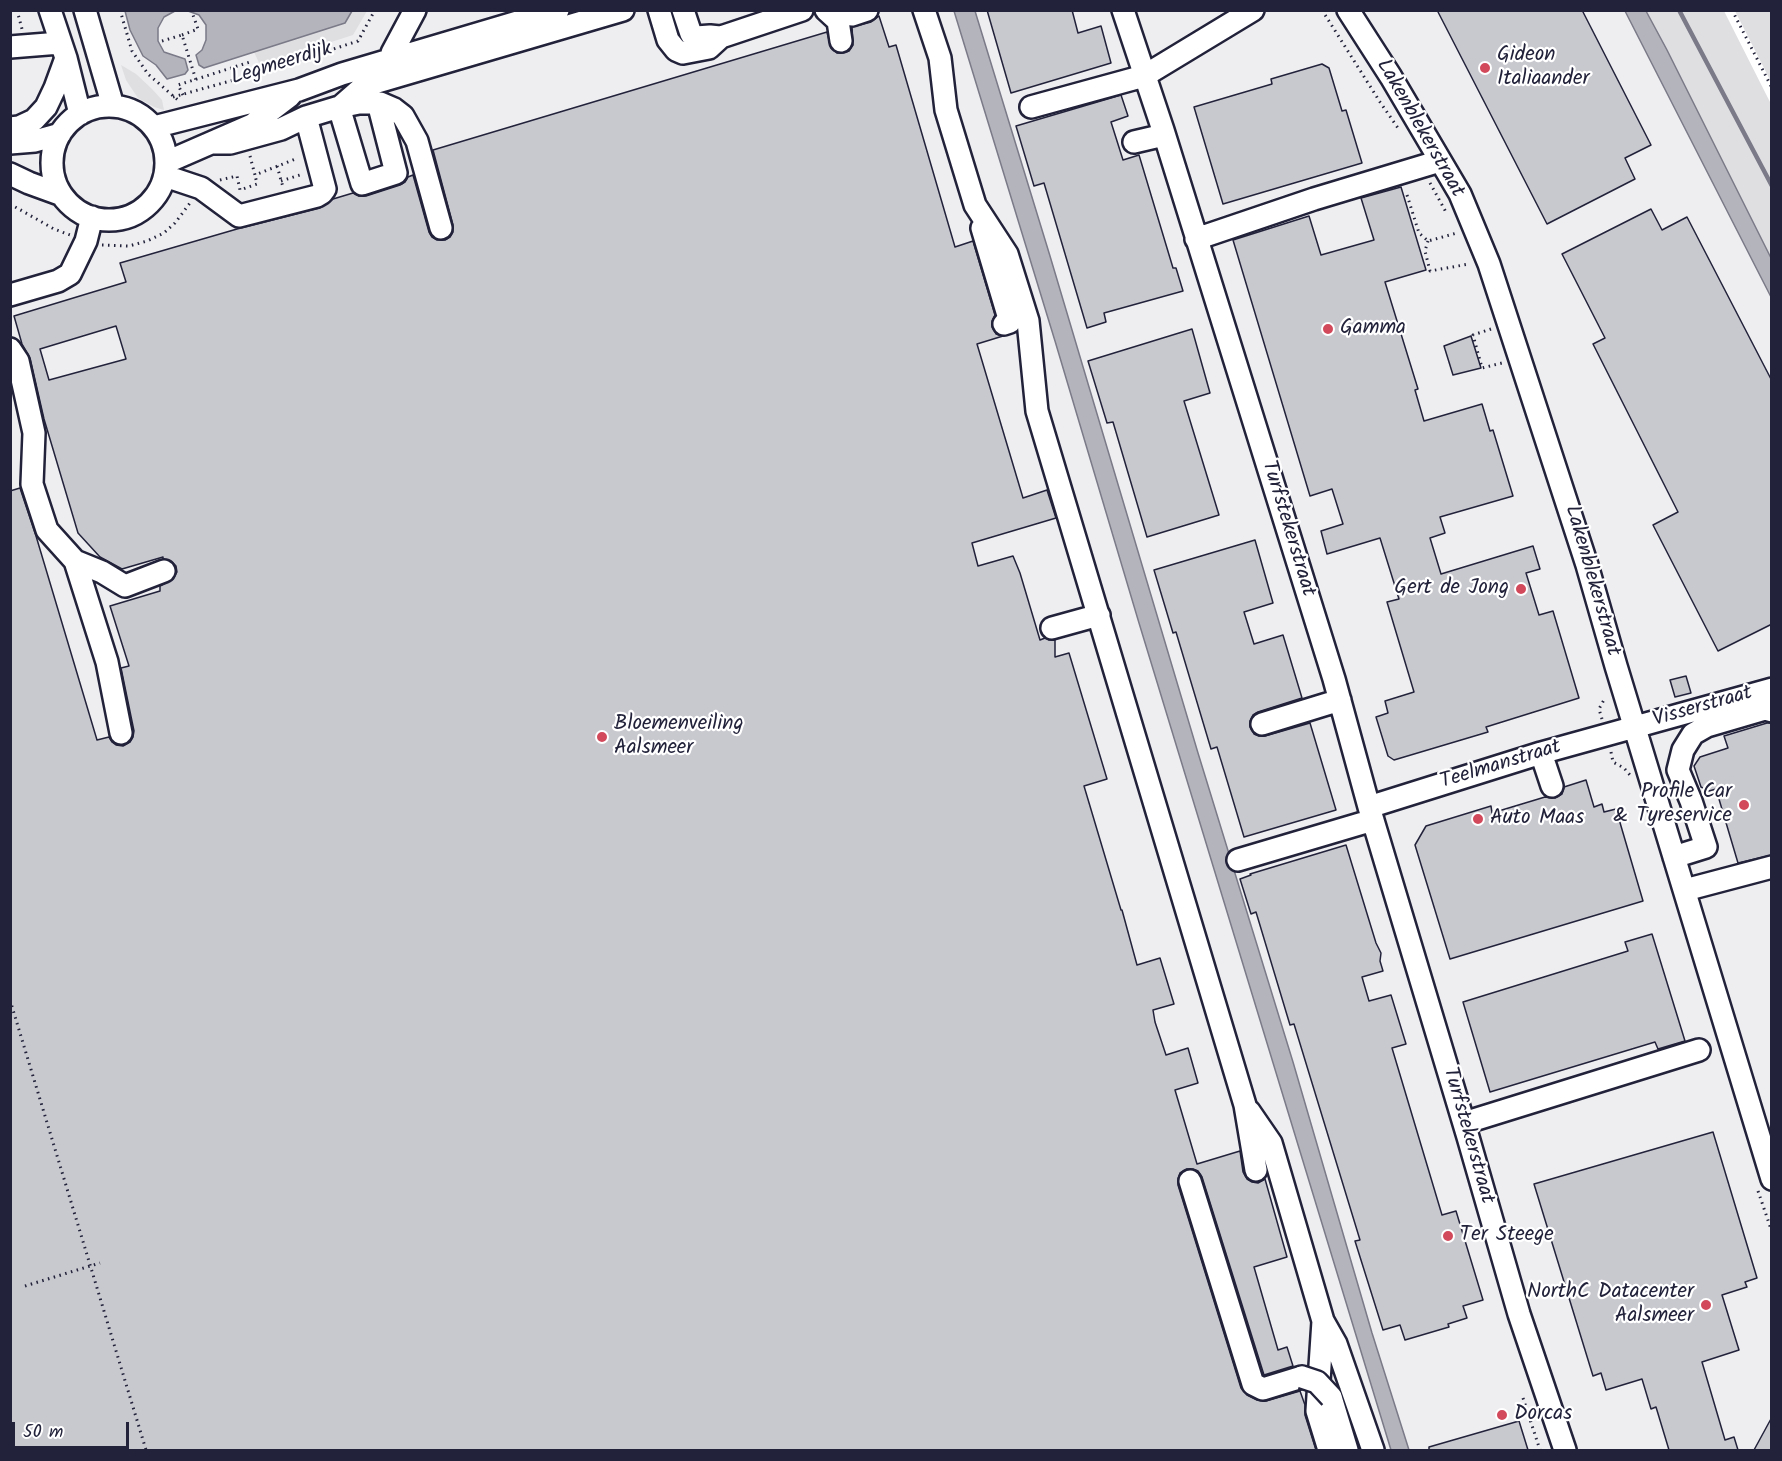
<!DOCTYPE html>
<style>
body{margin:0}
#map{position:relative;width:1782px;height:1461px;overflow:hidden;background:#fff;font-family:Kalam,sans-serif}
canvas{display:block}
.frame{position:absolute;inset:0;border:12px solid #22223b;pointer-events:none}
.scale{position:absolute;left:12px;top:1422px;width:117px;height:27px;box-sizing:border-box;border:3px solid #22223b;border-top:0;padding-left:8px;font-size:18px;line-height:21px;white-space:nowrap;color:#22223b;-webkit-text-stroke:4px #fff;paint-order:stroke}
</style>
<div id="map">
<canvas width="1782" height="1461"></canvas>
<div class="frame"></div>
<div class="scale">50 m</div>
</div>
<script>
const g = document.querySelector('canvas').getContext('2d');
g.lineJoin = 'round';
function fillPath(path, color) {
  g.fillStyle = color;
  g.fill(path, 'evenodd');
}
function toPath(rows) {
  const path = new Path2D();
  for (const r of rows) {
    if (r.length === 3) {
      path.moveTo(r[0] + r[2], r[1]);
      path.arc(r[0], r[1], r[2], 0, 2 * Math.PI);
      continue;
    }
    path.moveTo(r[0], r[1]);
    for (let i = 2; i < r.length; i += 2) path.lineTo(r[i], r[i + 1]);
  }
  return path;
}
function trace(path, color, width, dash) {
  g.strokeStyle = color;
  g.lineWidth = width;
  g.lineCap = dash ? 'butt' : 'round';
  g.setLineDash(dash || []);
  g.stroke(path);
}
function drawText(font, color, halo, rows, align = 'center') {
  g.font = font + ' Kalam,sans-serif';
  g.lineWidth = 4.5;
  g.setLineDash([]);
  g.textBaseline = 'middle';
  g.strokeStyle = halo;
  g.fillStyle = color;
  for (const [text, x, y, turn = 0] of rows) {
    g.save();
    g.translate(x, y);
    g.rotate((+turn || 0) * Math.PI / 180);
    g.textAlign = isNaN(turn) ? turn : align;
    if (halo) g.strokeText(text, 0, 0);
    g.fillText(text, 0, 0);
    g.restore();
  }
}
fillPath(toPath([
 [10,11,1627,11,1771,290,1771,1450,11,1450]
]), '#eeeef1');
fillPath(toPath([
 [352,11,367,11,353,35,260,65,254,52,345,23],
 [1646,11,1724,11,1771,104,1771,258],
 [1735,11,1771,11,1771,82,1765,70],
 [121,65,136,74,152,89,162,100,164,110,154,107,138,98,126,80]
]), '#dfdfe2');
const water = toPath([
 [125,11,175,11,164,17,158,28,158,41,164,52,185,59,188,70,185,74,167,79,156,65,143,56,130,30,125,11],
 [188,11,352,10,352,11,345,23,204,68,199,65,196,55,202,50,206,40,206,25,199,15,188,11],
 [954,11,975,11,1050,256,1198,753,1293,1062,1372,1333,1409,1450,1391,1450,1139,623,1055,341,954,11],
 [1625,11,1646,11,1667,50,1771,258,1771,297,1625,11]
]);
fillPath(water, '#b4b4bc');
trace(water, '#7a7a88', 1.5);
trace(toPath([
 [1679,10,1772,186]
]), '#7a7a88', 4.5);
const building = toPath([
 [987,10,1072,10,1078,33,1101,26,1111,63,1011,93,987,10],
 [1437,10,1582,10,1651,145,1625,158,1635,179,1547,224,1437,10],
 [879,16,889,47,896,45,955,247,973,241,995,315,992,321,992,327,996,334,1003,336,977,344,1023,498,1047,490,1056,518,972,543,978,566,1013,556,1020,573,1040,640,1045,638,1049,640,1055,640,1055,657,1069,653,1107,779,1084,786,1121,910,1122,910,1137,965,1160,958,1174,1004,1153,1010,1155,1022,1166,1055,1188,1048,1198,1083,1175,1090,1197,1164,1240,1151,1243,1172,1247,1179,1252,1182,1258,1183,1265,1179,1287,1257,1254,1267,1278,1350,1287,1347,1293,1366,1264,1375,1202,1177,1198,1171,1193,1169,1187,1169,1180,1173,1178,1179,1178,1185,1241,1388,1247,1395,1257,1400,1266,1401,1300,1391,1305,1405,1305,1415,1316,1450,10,1450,10,491,20,488,36,536,97,740,109,737,112,742,116,745,123,746,130,742,133,737,134,731,121,668,129,666,110,606,160,591,160,586,173,579,177,572,176,566,172,562,163,559,163,557,122,569,100,557,78,533,44,419,30,358,22,344,14,316,126,282,120,263,237,229,320,208,333,199,353,193,359,196,366,196,400,185,405,182,408,177,413,175,429,232,432,237,437,240,445,240,450,237,453,232,453,225,433,150,827,32,831,48,837,53,843,53,849,51,853,45,852,27,871,22,879,16],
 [116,326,126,359,49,380,40,349,116,326],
 [1322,64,1329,68,1342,111,1346,110,1362,163,1223,204,1194,107,1272,84,1271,79,1322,64],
 [1121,95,1128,116,1111,122,1123,160,1139,155,1173,268,1176,268,1183,291,1104,313,1106,322,1087,328,1044,183,1034,186,1016,126,1121,95],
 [1401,187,1426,270,1385,282,1418,389,1415,390,1424,421,1482,404,1490,431,1493,430,1513,496,1440,517,1445,533,1430,538,1441,574,1533,546,1540,569,1526,573,1539,615,1553,611,1579,698,1486,727,1488,732,1394,760,1388,756,1376,717,1388,713,1385,701,1414,692,1387,602,1399,599,1380,538,1327,554,1321,531,1343,524,1332,489,1310,496,1233,240,1309,216,1321,255,1374,240,1361,198,1401,187],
 [1651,209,1662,230,1687,217,1772,381,1772,624,1718,651,1653,525,1678,512,1593,344,1605,338,1562,254,1651,209],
 [1192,329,1210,393,1184,401,1219,515,1147,537,1113,422,1107,423,1088,361,1192,329],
 [1471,336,1481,368,1453,375,1444,346,1471,336],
 [1255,540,1273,603,1244,612,1254,644,1283,635,1302,698,1258,712,1253,715,1250,721,1250,727,1254,734,1259,736,1265,736,1310,723,1336,810,1244,837,1217,747,1211,749,1176,632,1173,633,1154,570,1255,540],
 [1686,676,1691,693,1675,697,1670,680,1686,676],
 [1767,723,1772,723,1772,855,1738,863,1716,789,1709,791,1701,787,1694,766,1700,757,1728,748,1724,736,1767,723],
 [1586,780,1594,807,1602,804,1604,812,1616,809,1643,901,1450,959,1415,845,1426,826,1491,806,1492,813,1545,797,1555,798,1562,794,1564,787,1586,780],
 [1346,845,1376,943,1381,953,1380,961,1383,971,1362,977,1369,1001,1391,995,1406,1044,1392,1048,1442,1215,1456,1211,1483,1300,1463,1306,1467,1318,1448,1324,1449,1327,1405,1340,1400,1325,1383,1330,1355,1241,1360,1240,1294,1024,1290,1025,1256,912,1251,914,1240,879,1251,875,1250,874,1346,845],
 [1652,934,1685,1041,1658,1049,1655,1042,1490,1092,1463,1002,1628,951,1625,942,1652,934],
 [1713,1132,1757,1278,1745,1282,1747,1287,1722,1295,1739,1350,1702,1362,1725,1440,1734,1437,1738,1450,1669,1450,1656,1407,1651,1409,1642,1379,1606,1390,1601,1373,1593,1376,1534,1184,1713,1132],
 [1772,1417,1772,1450,1754,1450,1772,1417],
 [1519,1421,1528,1450,1429,1450,1429,1447,1519,1421]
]);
fillPath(building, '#c8c8cf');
trace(building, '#22223b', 1.5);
const minor = toPath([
 [50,10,66,58,80,114],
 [85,10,113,106],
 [659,10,668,40,676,50,683,53,709,48,721,37,802,10],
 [683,10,691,34,696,37,710,36,720,37],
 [826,10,838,21,841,41],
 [924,10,940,58,946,110,975,205,1007,254,1028,321,1037,411,1245,1105,1256,1170],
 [1123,10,1163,130,1334,679,1369,807,1468,1137,1519,1314,1565,1450],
 [1348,10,1391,77,1460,194,1489,264,1587,565,1616,666,1772,1179],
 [852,15,867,10],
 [10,47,60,43],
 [394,60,392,53,415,10],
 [109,163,57],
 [339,107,362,184,396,173,378,103],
 [340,107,364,86,623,10],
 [1031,107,1144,76,1253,10],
 [154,127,299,90,342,74,558,10],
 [10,128,19,127,34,120,46,107,55,88,66,58],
 [1134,142,1164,135],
 [10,143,35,141,60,134],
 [212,143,230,143,281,129,306,117,339,107,359,103,380,103,394,109,403,116,417,141,441,228],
 [167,162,252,125,290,96],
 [10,174,29,183,62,195],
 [165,176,201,188,239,216,317,196,322,193,325,189,306,117],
 [982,228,1010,322,1004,324],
 [1196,239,1314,199,1440,161],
 [10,295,58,281,70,274,86,241,92,217],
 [10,349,18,361,34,433,32,484,47,530,75,561,102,572,125,586,164,571],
 [75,561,107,662,121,733],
 [1052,628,1099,615],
 [1262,724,1340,700],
 [1541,753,1552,786],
 [1369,807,1541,753,1772,689],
 [1674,857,1706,847,1691,801,1678,770,1683,750,1693,734,1707,726,1765,709,1772,711],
 [1238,860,1373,820],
 [1685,890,1772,867],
 [1249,1111,1271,1143,1323,1321,1336,1344,1373,1450],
 [1464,1123,1699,1050],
 [1190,1181,1253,1384,1263,1389,1302,1377],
 [1323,1321,1317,1411,1329,1450],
 [1331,1397,1347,1450]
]);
trace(minor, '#22223b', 26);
trace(toPath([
 [17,10,22,29],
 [120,10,132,51,148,74,179,101],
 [1322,10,1380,102,1398,128],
 [1732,10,1772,88],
 [182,35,198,29,193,15],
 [162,41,182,35,196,80],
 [183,95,178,85,250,62],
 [173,97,266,71,358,41,375,10],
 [250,156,255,175,298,158],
 [277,166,283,187],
 [220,180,237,176,240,190,257,184,255,175],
 [281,181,303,174],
 [1430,183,1447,214],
 [1407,195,1419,233,1428,241,1457,233],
 [10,204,54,229,70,235],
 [1428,241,1425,251,1430,271,1469,264],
 [102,245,129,246,147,241,164,233,175,223,190,203],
 [1491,329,1473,335,1482,368,1502,363],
 [1602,719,1599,709,1605,698],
 [1611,752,1613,762,1624,768,1630,775],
 [10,1000,146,1450],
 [1758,1191,1772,1232],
 [25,1286,100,1263],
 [1523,1398,1540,1450]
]), '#22223b', 3, [1.5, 4.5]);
trace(minor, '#fff', 21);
const minorBridge = toPath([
 [1302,1377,1317,1382,1331,1397]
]);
trace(minorBridge, '#22223b', 26, []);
trace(minorBridge, '#fff', 21);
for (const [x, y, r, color] of [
 [1485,68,6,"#d1495b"],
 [1328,329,6,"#d1495b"],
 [1521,589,6,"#d1495b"],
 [602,737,6,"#d1495b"],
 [1744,805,6,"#d1495b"],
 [1478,819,6,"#d1495b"],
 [1448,1236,6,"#d1495b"],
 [1706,1305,6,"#d1495b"],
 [1502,1415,6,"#d1495b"]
]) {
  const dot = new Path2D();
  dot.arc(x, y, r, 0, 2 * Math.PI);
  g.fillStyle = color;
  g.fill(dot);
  trace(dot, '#fff', 2);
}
drawText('21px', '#22223b', '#fff', [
 ["Gideon",1497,56],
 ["Italiaander",1497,80],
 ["Gamma",1340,329],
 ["Gert de Jong",1509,589,"right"],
 ["Bloemenveiling",614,725],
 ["Aalsmeer",614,749],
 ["Profile Car",1732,793,"right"],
 ["& Tyreservice",1732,817,"right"],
 ["Auto Maas",1490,819],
 ["Ter Steege",1460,1236],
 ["NorthC Datacenter",1694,1293,"right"],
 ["Aalsmeer",1694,1317,"right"],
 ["Dorcas",1514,1415]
], 'left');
drawText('21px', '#22223b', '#fff', [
 ["Legmeerdijk",282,65,-17],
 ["Lakenblekerstraat",1419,129,60],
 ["Turfstekerstraat",1287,529,73],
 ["Lakenblekerstraat",1591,581,74],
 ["Visserstraat",1703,708,-16],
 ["Teelmanstraat",1501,766,-17],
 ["Turfstekerstraat",1467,1136,74]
]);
</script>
